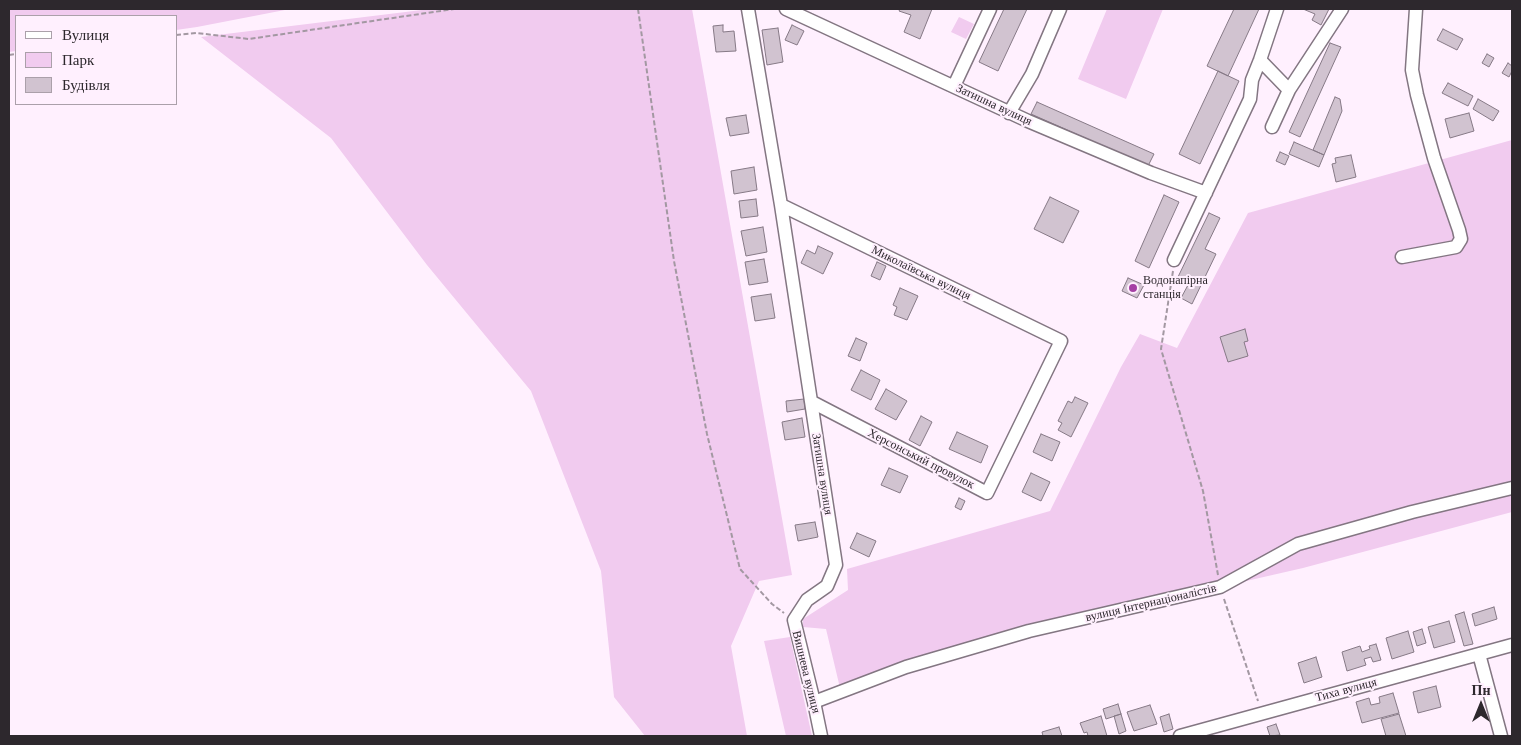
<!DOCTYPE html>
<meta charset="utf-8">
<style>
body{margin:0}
#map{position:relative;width:1521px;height:745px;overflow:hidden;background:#fff0fe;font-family:"Libre Baskerville",serif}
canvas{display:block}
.frame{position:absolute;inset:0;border:10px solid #2d282d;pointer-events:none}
.legend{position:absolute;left:15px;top:15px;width:162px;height:90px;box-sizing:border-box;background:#fff0fe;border:1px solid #aba0aa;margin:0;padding:6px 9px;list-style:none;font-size:15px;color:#2d282d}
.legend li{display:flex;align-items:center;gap:10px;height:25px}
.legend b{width:25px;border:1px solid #aba0aa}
.north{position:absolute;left:1456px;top:680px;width:50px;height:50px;-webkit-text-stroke:4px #fff0fe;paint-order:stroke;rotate:0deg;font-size:14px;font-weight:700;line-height:20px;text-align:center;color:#2d282d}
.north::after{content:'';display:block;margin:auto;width:18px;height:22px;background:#2d282d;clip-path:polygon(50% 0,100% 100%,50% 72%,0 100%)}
</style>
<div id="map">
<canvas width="1521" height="745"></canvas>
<div class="frame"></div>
<ul class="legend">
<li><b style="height:6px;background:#fff"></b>Вулиця</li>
<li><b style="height:14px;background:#f1cbef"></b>Парк</li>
<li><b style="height:14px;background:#d1c3d0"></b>Будівля</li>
</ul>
<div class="north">Пн</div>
</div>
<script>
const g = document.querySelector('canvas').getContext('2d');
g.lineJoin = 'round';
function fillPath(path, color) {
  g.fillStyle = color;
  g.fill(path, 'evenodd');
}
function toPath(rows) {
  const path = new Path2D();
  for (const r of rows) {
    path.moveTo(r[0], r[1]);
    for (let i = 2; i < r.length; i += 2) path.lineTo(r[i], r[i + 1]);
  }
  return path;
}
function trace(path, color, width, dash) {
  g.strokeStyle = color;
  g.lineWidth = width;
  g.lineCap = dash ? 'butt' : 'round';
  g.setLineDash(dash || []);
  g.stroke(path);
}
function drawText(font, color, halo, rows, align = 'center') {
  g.font = font + ' "Libre Baskerville",serif';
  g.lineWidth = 4;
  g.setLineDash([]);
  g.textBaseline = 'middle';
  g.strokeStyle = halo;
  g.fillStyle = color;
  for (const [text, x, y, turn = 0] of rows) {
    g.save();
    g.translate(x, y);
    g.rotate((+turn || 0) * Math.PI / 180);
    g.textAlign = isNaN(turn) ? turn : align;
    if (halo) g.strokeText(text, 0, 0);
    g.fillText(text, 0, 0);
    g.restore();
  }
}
fillPath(toPath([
 [9,9,290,9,197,27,176,30,176,16,16,16,16,51,9,52],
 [430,9,692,9,792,575,759,581,731,646,747,736,645,736,614,697,601,571,531,391,427,265,331,138,201,37],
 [1107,9,1163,9,1126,99,1078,79],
 [959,17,974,24,966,39,951,32],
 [1512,140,1512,512,1303,568,1220,587,1043,632,901,676,822,706,820,693,840,688,826,629,803,627,803,619,848,590,847,569,1050,511,1121,367,1140,334,1177,348,1248,213],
 [790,637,812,736,786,736,764,641]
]), '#f1cbef');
const building = toPath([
 [900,9,932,9,920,39,904,32,911,15,899,11,900,9],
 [1004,9,1027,9,998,71,979,62,1004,9],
 [1234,9,1259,9,1228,76,1207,66,1234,9],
 [1303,9,1329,9,1321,25,1312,20,1315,14,1303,9],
 [723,25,723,32,734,31,736,51,716,52,713,26,723,25],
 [792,25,804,31,797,45,785,40,792,25],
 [778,28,783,62,767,65,762,30,778,28],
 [1443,29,1463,39,1457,50,1437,40,1443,29],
 [1330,43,1341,47,1300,137,1289,132,1330,43],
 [1487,54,1494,58,1489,67,1482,63,1487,54],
 [1508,63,1512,66,1512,71,1509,77,1502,73,1508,63],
 [1218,71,1239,81,1200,164,1179,154,1218,71],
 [1448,83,1473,96,1468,106,1442,93,1448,83],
 [1335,97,1340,99,1342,111,1324,155,1313,150,1335,97],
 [1478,99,1499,111,1493,121,1473,109,1478,99],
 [1037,102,1154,154,1148,166,1031,114,1037,102],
 [1469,113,1474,131,1450,138,1445,119,1469,113],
 [746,115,749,133,730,136,726,118,746,115],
 [1294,142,1324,155,1319,167,1289,154,1294,142],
 [1280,152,1289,156,1285,165,1276,161,1280,152],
 [1351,155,1356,177,1336,182,1332,164,1336,163,1335,158,1351,155],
 [754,167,757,190,734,194,731,171,754,167],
 [1164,195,1179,202,1149,268,1135,261,1164,195],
 [1050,197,1079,211,1063,243,1034,229,1050,197],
 [756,199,758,216,741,218,739,201,756,199],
 [1209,213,1220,218,1205,249,1216,254,1192,304,1181,298,1188,285,1177,279,1209,213],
 [763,227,767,252,746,256,741,231,763,227],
 [818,246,833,253,823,274,801,263,807,250,815,254,818,246],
 [764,259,768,282,749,285,745,262,764,259],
 [877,262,886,266,880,280,871,276,877,262],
 [1128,278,1144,285,1137,298,1122,291,1128,278],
 [900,288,918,296,907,320,894,315,897,307,893,305,900,288],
 [771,294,775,318,755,321,751,297,771,294],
 [1245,329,1248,341,1244,342,1248,356,1228,362,1220,337,1245,329],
 [856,338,867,343,860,361,848,356,856,338],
 [861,370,880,380,871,400,851,390,861,370],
 [886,389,907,401,896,420,875,409,886,389],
 [1075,397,1088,403,1071,437,1058,430,1062,423,1058,421,1068,401,1072,403,1075,397],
 [804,399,805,409,787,412,786,401,804,399],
 [921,416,932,422,920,446,909,440,921,416],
 [802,418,805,437,785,440,782,422,802,418],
 [957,432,988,446,981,463,949,449,957,432],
 [1041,434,1060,442,1052,461,1033,452,1041,434],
 [889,468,908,476,900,493,881,485,889,468],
 [1031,473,1050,482,1041,501,1022,492,1031,473],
 [959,498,965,501,961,510,955,507,959,498],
 [815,522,818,537,798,541,795,525,815,522],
 [857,533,876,541,869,557,850,548,857,533],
 [1494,607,1497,619,1475,626,1472,614,1494,607],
 [1464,612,1473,644,1464,646,1455,615,1464,612],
 [1449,621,1455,642,1434,648,1428,627,1449,621],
 [1422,629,1426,643,1417,646,1413,632,1422,629],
 [1408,631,1414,652,1392,659,1386,638,1408,631],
 [1376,644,1381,660,1373,662,1371,657,1364,659,1366,665,1347,671,1342,652,1360,646,1362,652,1370,649,1369,646,1376,644],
 [1316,657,1322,677,1304,683,1298,663,1316,657],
 [1436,686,1441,707,1418,713,1413,692,1436,686],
 [1393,693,1399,713,1362,723,1356,702,1369,698,1371,705,1380,703,1379,697,1393,693],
 [1118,704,1121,714,1106,719,1103,709,1118,704],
 [1150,705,1157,724,1134,731,1127,712,1150,705],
 [1121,714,1126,731,1119,734,1114,716,1121,714],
 [1169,714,1173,729,1164,732,1160,717,1169,714],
 [1399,714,1406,736,1386,736,1381,719,1399,714],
 [1101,716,1107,736,1088,736,1087,732,1084,733,1080,723,1101,716],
 [1276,724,1280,735,1270,736,1267,727,1276,724],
 [1059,727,1062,736,1043,736,1042,732,1059,727]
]);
fillPath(building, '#d1c3d0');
trace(building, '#867986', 1);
const minor = toPath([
 [748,9,781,205,836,565,827,586,807,600,794,620,814,702,821,736],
 [786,9,1028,121,1151,173,1206,193],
 [1260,60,1289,90],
 [954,86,990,9],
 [1009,113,1032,74,1060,9],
 [1272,127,1289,90,1342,9],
 [781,205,1061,341,987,493,812,402],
 [1402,257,1456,247,1461,239,1459,230,1434,158,1417,95,1412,70,1416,9],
 [1174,260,1250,99,1252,80,1260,60,1277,9],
 [1479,654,1501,736],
 [814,702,906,667,1029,631,1220,587,1298,544,1412,512,1512,488],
 [1180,736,1512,645]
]);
trace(minor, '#837682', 15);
trace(toPath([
 [638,9,674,261,707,434,740,569,772,604,784,613],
 [176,35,196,33,249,39,454,9],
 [9,55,16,54],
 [1173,271,1161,349,1203,491,1218,575],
 [1224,599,1258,701]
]), '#a398a2', 2, [5, 2.5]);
trace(minor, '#fff', 12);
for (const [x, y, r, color] of [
 [1133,288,5,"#a540a4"]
]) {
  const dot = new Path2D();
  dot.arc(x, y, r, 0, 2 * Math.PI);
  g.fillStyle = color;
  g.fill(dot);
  trace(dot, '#fff0fe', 2);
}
drawText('12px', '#2d282d', '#fff0fe', [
 ["Затишна вулиця",994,105,25],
 ["Миколаївська вулиця",921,273,26],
 ["Херсонський провулок",921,459,27],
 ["Затишна вулиця",822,474,81],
 ["вулиця Інтернаціоналістів",1151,603,-13],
 ["Вишнева вулиця",806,672,76],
 ["Тиха вулиця",1346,690,-15]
]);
drawText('12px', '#2d282d', '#fff0fe', [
 ["Водонапірна",1143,281],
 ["станція",1143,295]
], 'left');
</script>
